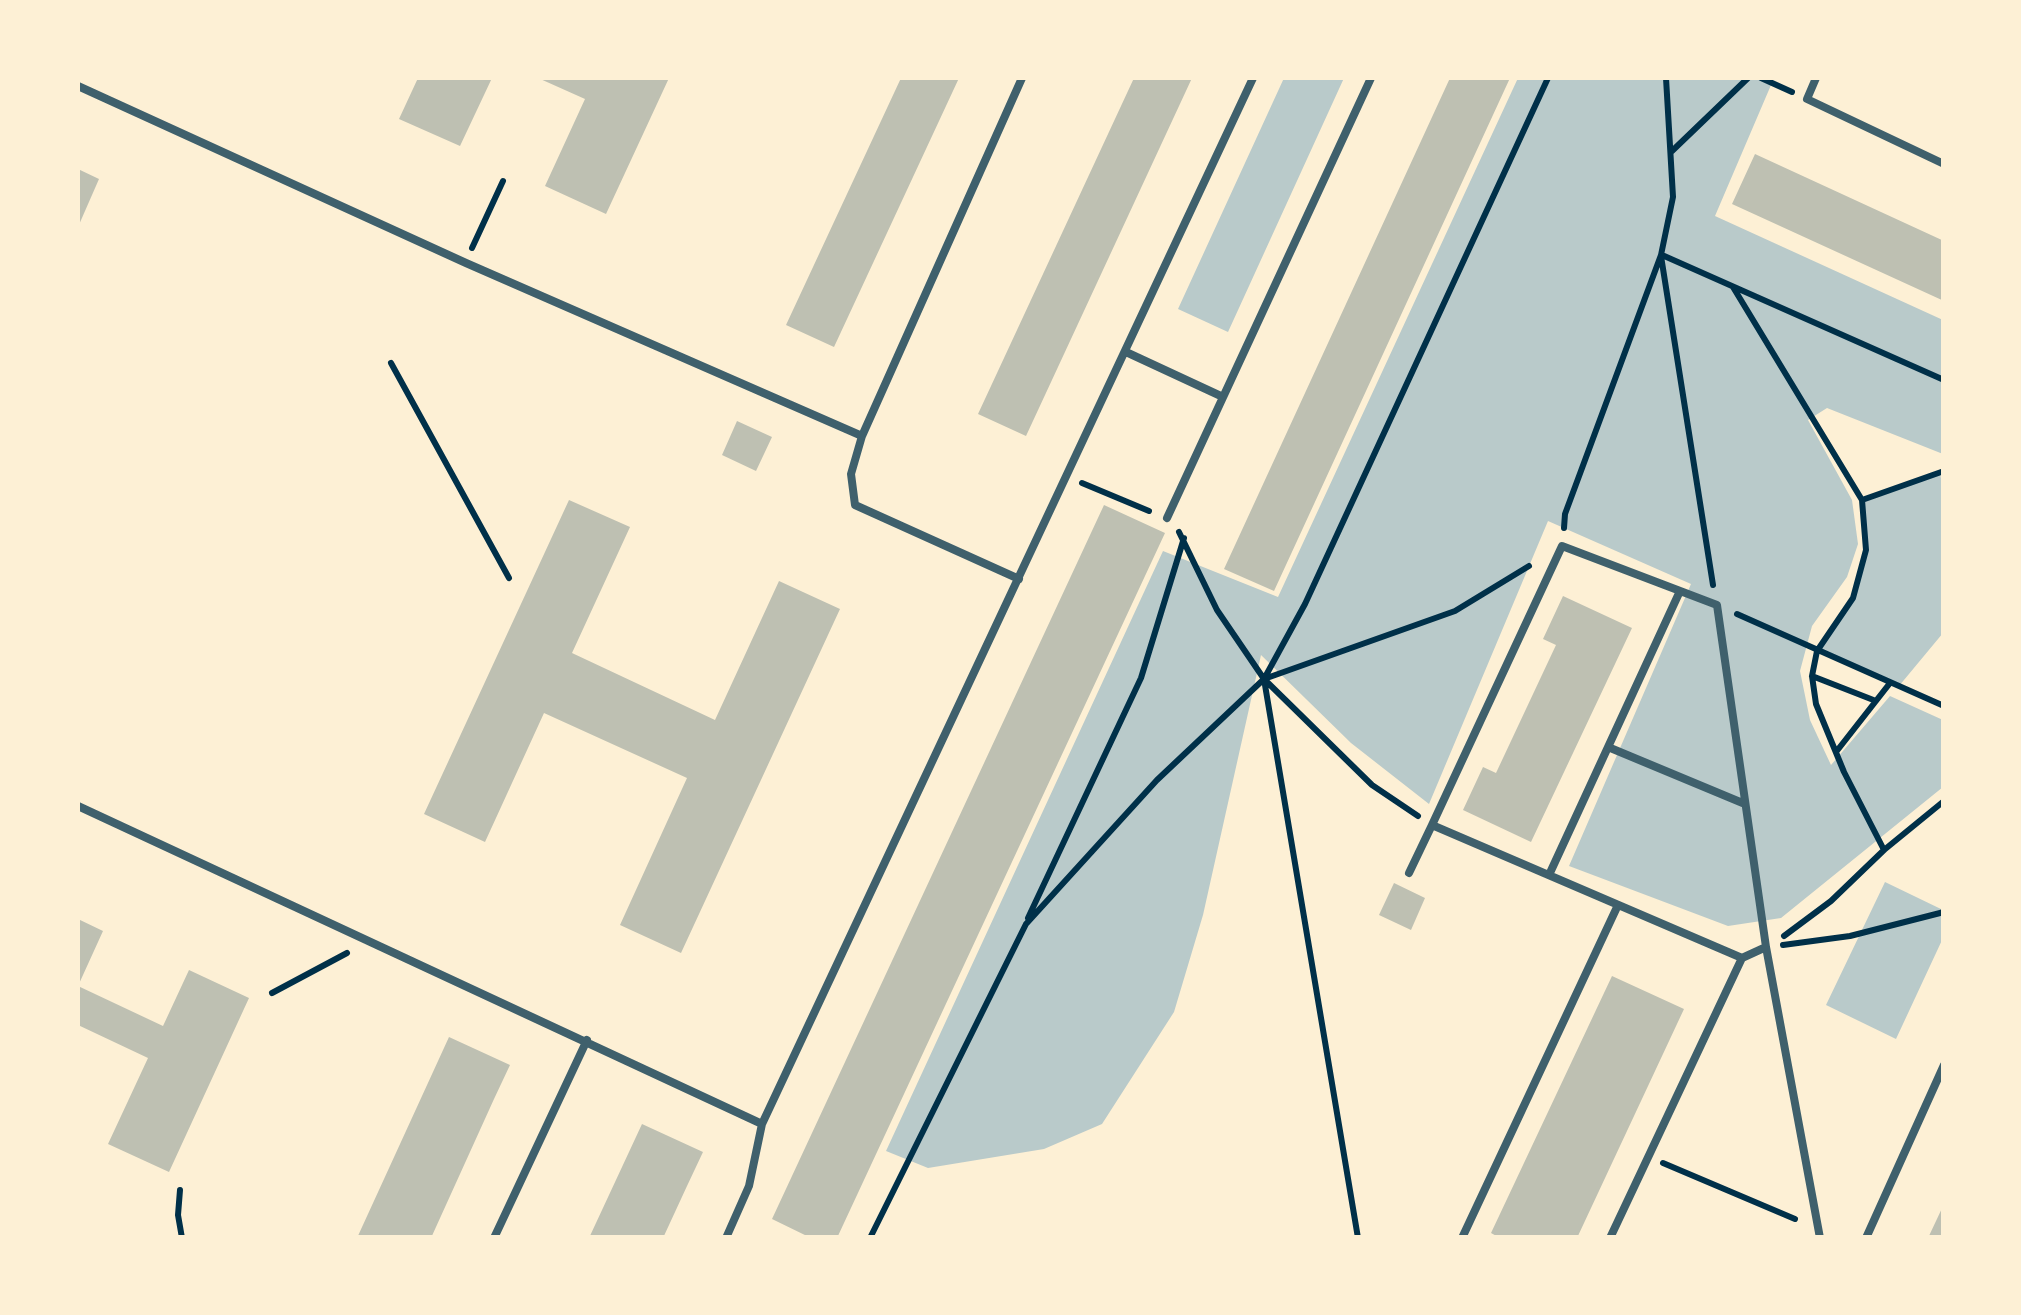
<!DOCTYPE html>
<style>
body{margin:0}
#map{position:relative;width:2021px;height:1315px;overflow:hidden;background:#fdf0d5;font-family:Inter,sans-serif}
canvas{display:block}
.frame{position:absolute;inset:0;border:80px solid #fdf0d5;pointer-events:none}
</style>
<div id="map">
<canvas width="2021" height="1315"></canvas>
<div class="frame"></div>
</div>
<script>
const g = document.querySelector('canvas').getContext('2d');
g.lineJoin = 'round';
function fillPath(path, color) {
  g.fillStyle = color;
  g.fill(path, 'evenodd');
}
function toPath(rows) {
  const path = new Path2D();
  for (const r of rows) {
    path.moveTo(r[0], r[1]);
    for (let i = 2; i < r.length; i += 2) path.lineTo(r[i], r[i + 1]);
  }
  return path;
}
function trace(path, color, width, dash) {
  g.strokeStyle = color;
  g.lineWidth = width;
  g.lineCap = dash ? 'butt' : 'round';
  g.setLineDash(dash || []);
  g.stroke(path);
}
fillPath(toPath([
 [1284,78,1344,78,1228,332,1178,309],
 [1518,78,1774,78,1715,216,1943,320,1943,454,1827,408,1808,420,1852,500,1858,544,1847,577,1812,626,1800,671,1810,720,1831,765,1890,696,1943,720,1943,787,1781,918,1728,926,1569,866,1691,584,1548,521,1429,804,1351,743,1261,655,1203,915,1174,1012,1102,1124,1044,1149,928,1168,886,1151,1163,551,1278,597],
 [1940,473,1944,494,1943,633,1899,686,1817,651,1853,598,1866,550,1862,500],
 [1885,882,1943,910,1943,938,1896,1039,1826,1005]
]), '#b9caca');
fillPath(toPath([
 [418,78,492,78,460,146,399,119],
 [538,78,669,78,606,214,545,186,585,99],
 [901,78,959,78,834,347,786,325],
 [1134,78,1192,78,1026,436,978,414],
 [1450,78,1510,78,1274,591,1224,569],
 [1755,154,1944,241,1944,301,1732,204],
 [78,169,99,179,78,227],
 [737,421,772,437,756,471,722,455],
 [569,500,630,527,572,653,715,720,779,581,840,609,681,953,620,925,687,778,544,713,485,842,424,814],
 [1104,505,1165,533,837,1238,811,1238,772,1219],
 [1563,596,1632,628,1531,842,1463,810,1483,767,1496,773,1556,645,1543,639],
 [1394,883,1425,898,1411,930,1379,915],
 [78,919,103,931,78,986,163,1026,189,970,249,998,169,1172,108,1144,148,1058,78,1025],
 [1612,976,1684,1009,1577,1238,1500,1238,1491,1233],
 [449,1037,510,1065,494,1099,431,1238,357,1238],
 [642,1124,703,1152,687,1186,663,1238,589,1238],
 [1944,1204,1944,1238,1928,1238]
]), '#bec0b2');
trace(toPath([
 [1761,78,1792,92],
 [1671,152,1748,78],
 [472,248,503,181],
 [1662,255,1944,380],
 [1661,256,1713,585],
 [1733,287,1862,500,1866,550,1853,598,1817,651,1812,676,1816,704,1844,772,1884,850],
 [391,363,509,578],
 [1082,483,1149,511],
 [1862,500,1944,471],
 [1564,528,1565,514,1661,255,1673,197,1666,78],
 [1179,532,1217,610,1264,679,1372,785,1418,816],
 [1737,614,1944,706],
 [1812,676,1876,701],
 [1836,752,1890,683],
 [1028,918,1141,678,1184,538],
 [1784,936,1831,901,1884,850,1944,801],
 [1783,945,1850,936,1944,912],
 [272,993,347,953],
 [1663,1163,1795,1219],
 [180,1190,178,1215,182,1238],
 [870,1238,1026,924,1157,780,1264,679,1455,611,1529,566],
 [1358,1238,1264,679,1305,604,1548,78]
]), '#003049', 6);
trace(toPath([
 [1816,78,1807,99,1944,164],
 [78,86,466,263,862,436],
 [1126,352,1223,397],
 [1167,518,1371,78],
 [1019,579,855,505,851,474,862,436,1022,78],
 [1608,747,1745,804],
 [78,806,762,1124],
 [1409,873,1432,825],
 [1549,875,1680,591],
 [1742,958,1432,825,1562,546,1717,605,1766,947,1820,1238],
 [494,1238,587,1040],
 [726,1238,749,1186,762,1124,1253,78],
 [1462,1238,1618,905],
 [1610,1238,1742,958,1766,947],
 [1866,1238,1944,1065]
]), '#3f606c', 8);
</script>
